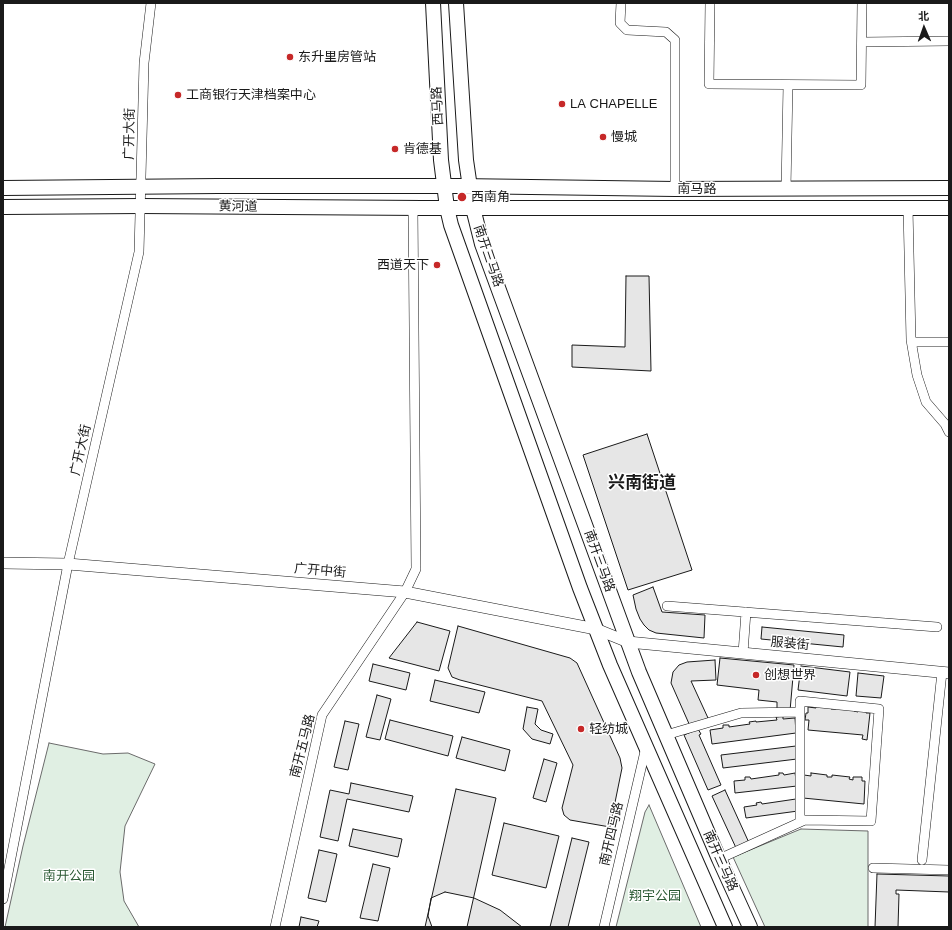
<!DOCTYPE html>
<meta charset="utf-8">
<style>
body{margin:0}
#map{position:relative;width:952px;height:930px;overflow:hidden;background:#fff;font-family:Arial,"Noto Sans SC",sans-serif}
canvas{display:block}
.frame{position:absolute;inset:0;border:4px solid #1a1a1a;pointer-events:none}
.north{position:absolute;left:904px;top:8px;width:40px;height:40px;-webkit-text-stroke:3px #fff;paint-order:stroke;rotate:358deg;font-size:11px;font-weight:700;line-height:16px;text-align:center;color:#1a1a1a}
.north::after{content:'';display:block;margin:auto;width:14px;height:18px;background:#1a1a1a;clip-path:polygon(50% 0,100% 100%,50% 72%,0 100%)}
</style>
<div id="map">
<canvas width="952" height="930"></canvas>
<div class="frame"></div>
<div class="north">北</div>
</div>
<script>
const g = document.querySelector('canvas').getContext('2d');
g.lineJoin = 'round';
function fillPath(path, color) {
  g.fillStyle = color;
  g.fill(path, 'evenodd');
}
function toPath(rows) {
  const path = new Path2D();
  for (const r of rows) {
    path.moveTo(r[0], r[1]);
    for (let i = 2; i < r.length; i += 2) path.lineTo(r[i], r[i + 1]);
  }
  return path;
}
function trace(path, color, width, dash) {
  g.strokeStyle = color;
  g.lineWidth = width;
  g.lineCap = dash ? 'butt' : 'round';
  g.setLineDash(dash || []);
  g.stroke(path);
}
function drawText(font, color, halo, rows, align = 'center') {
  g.font = font + ' Arial,"Noto Sans SC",sans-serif';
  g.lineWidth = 3;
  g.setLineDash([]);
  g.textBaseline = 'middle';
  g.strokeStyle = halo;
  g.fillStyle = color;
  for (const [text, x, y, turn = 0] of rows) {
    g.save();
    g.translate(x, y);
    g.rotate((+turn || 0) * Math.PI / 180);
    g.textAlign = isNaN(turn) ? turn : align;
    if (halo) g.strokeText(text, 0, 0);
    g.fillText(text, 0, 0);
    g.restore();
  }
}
const green = toPath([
 [49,743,103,754,128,753,155,764,125,826,120,872,124,901,139,927,5,927,23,846,49,743],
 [649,805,701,927,616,927,645,812,649,805],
 [801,829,868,831,868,927,765,927,733,857,801,829]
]);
fillPath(green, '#e0efe3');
trace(green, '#6a6a6a', 1);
const building = toPath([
 [626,276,649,276,651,371,572,367,572,345,625,347,626,276],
 [647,434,692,570,628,590,583,455,647,434],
 [653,587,662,612,705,615,704,638,656,633,649,630,644,625,640,619,636,609,633,595,653,587],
 [417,622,450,631,439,671,389,658,417,622],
 [458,626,570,658,577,663,620,758,622,768,610,827,570,820,564,815,562,808,573,765,542,701,460,680,452,677,448,668,458,626],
 [762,627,844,635,843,647,761,639,762,627],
 [720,658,794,665,790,711,777,711,777,702,758,700,759,690,717,685,720,658],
 [715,660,716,680,691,681,708,718,690,726,671,683,673,672,679,665,687,662,715,660],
 [373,664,410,673,406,690,369,681,373,664],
 [801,666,850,672,847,696,798,690,801,666],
 [858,673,884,676,881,698,856,696,858,673],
 [435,680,485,692,479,713,430,701,435,680],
 [377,695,391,699,380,740,366,737,377,695],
 [816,705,831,707,831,709,836,709,837,707,855,709,854,711,858,712,858,709,867,709,866,713,870,713,867,740,862,739,863,735,808,730,809,720,805,720,806,713,808,713,808,707,816,708,816,705],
 [527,707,538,709,535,724,541,730,553,734,550,744,532,739,523,729,527,707],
 [783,716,783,719,795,718,796,733,712,744,710,730,723,728,723,725,729,725,729,727,750,724,749,722,756,721,756,722,777,720,776,717,783,716],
 [390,720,453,736,448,756,385,739,390,720],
 [345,721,359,724,348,770,334,767,345,721],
 [698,729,701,734,699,735,721,785,708,790,684,735,698,729],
 [462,737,510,750,505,771,456,758,462,737],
 [796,746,797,759,723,768,721,755,796,746],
 [544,759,557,763,546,802,533,798,544,759],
 [779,773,783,773,784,775,795,773,797,786,735,793,734,781,745,780,745,777,750,777,751,779,779,775,779,773],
 [811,773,827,775,827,777,832,777,832,775,850,777,849,779,853,780,853,777,862,777,862,781,865,781,864,804,803,798,804,775,811,776,811,773],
 [351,783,413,796,409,812,347,799,338,841,320,837,330,790,349,794,351,783],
 [456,789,496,798,467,927,425,927,456,789],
 [725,790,750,845,737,850,712,796,725,790],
 [796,799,798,811,746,818,744,807,757,805,756,803,761,802,762,804,796,799],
 [504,823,559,836,546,888,492,875,504,823],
 [353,829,402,839,398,857,349,846,353,829],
 [572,838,589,842,568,927,550,927,572,838],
 [319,850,337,854,326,902,308,898,319,850],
 [373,864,390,868,378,921,360,918,373,864],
 [877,874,949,876,949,892,896,890,896,894,899,894,898,927,875,927,877,874],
 [445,892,474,898,500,910,522,927,432,927,428,916,431,898,445,892],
 [301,917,319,921,317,927,299,927,301,917]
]);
fillPath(building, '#e6e6e6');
trace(building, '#1a1a1a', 1);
const minor = toPath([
 [621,3,620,23,627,30,666,32,675,40,675,189],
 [710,3,709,84,861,85,862,3],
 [862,42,949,41],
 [786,189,788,85],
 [908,208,911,340,917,375,926,402,945,424,949,432],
 [912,342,949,342],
 [667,606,937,627],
 [743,653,746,612],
 [800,712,800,822],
 [666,735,741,713,800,712,800,701,879,709,871,821,805,820,719,859],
 [922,860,942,672],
 [873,868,949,870],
 [3,899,68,564,139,252,144,63,151,3],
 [275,927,322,715,405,592,416,569,413,208],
 [604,927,646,747]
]);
const tertiary = toPath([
 [3,563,68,564,405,592,596,629,628,642,949,673]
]);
const primary = toPath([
 [433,3,441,160,447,208,451,225,580,588,610,665,725,927],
 [456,3,466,160,473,208,482,244,639,672,719,859,750,927],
 [3,188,218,186,459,186,675,189,949,188],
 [3,207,141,206,422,208,949,208]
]);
trace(minor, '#1a1a1a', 10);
trace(tertiary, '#1a1a1a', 12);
trace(primary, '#1a1a1a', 16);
trace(minor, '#fff', 9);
trace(tertiary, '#fff', 11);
trace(primary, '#fff', 14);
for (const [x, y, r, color] of [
 [290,57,4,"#c62828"],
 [178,95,4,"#c62828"],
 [562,104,4,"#c62828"],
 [603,137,4,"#c62828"],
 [395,149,4,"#c62828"],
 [462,197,5,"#c62828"],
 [437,265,4,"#c62828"],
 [756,675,4,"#c62828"],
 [581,729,4,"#c62828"]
]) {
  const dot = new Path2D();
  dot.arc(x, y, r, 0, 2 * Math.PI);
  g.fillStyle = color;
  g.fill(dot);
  trace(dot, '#fff', 1.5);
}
drawText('13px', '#1a1a1a', '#fff', [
 ["东升里房管站",298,57],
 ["工商银行天津档案中心",186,95],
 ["LA CHAPELLE",570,104],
 ["慢城",611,137],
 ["肯德基",403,149],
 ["西南角",471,197],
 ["西道天下",429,265,"right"],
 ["创想世界",764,675],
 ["轻纺城",589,729]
], 'left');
drawText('13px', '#1a1a1a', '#fff', [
 ["西马路",438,106,-93],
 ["广开大街",130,134,-89],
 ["南马路",697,189],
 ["黄河道",238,207,1],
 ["南开三马路",488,256,71],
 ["广开大街",81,450,-77],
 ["南开三马路",599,561,70],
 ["广开中街",320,571,5],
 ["服装街",790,644,5],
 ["南开五马路",303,746,-76],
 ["南开四马路",612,834,-77],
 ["南开三马路",720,861,66]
]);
drawText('13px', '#2b5a34', '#fff', [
 ["南开公园",69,876],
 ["翔宇公园",655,896]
]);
drawText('bold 17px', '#1a1a1a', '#fff', [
 ["兴南街道",642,483]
]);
</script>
